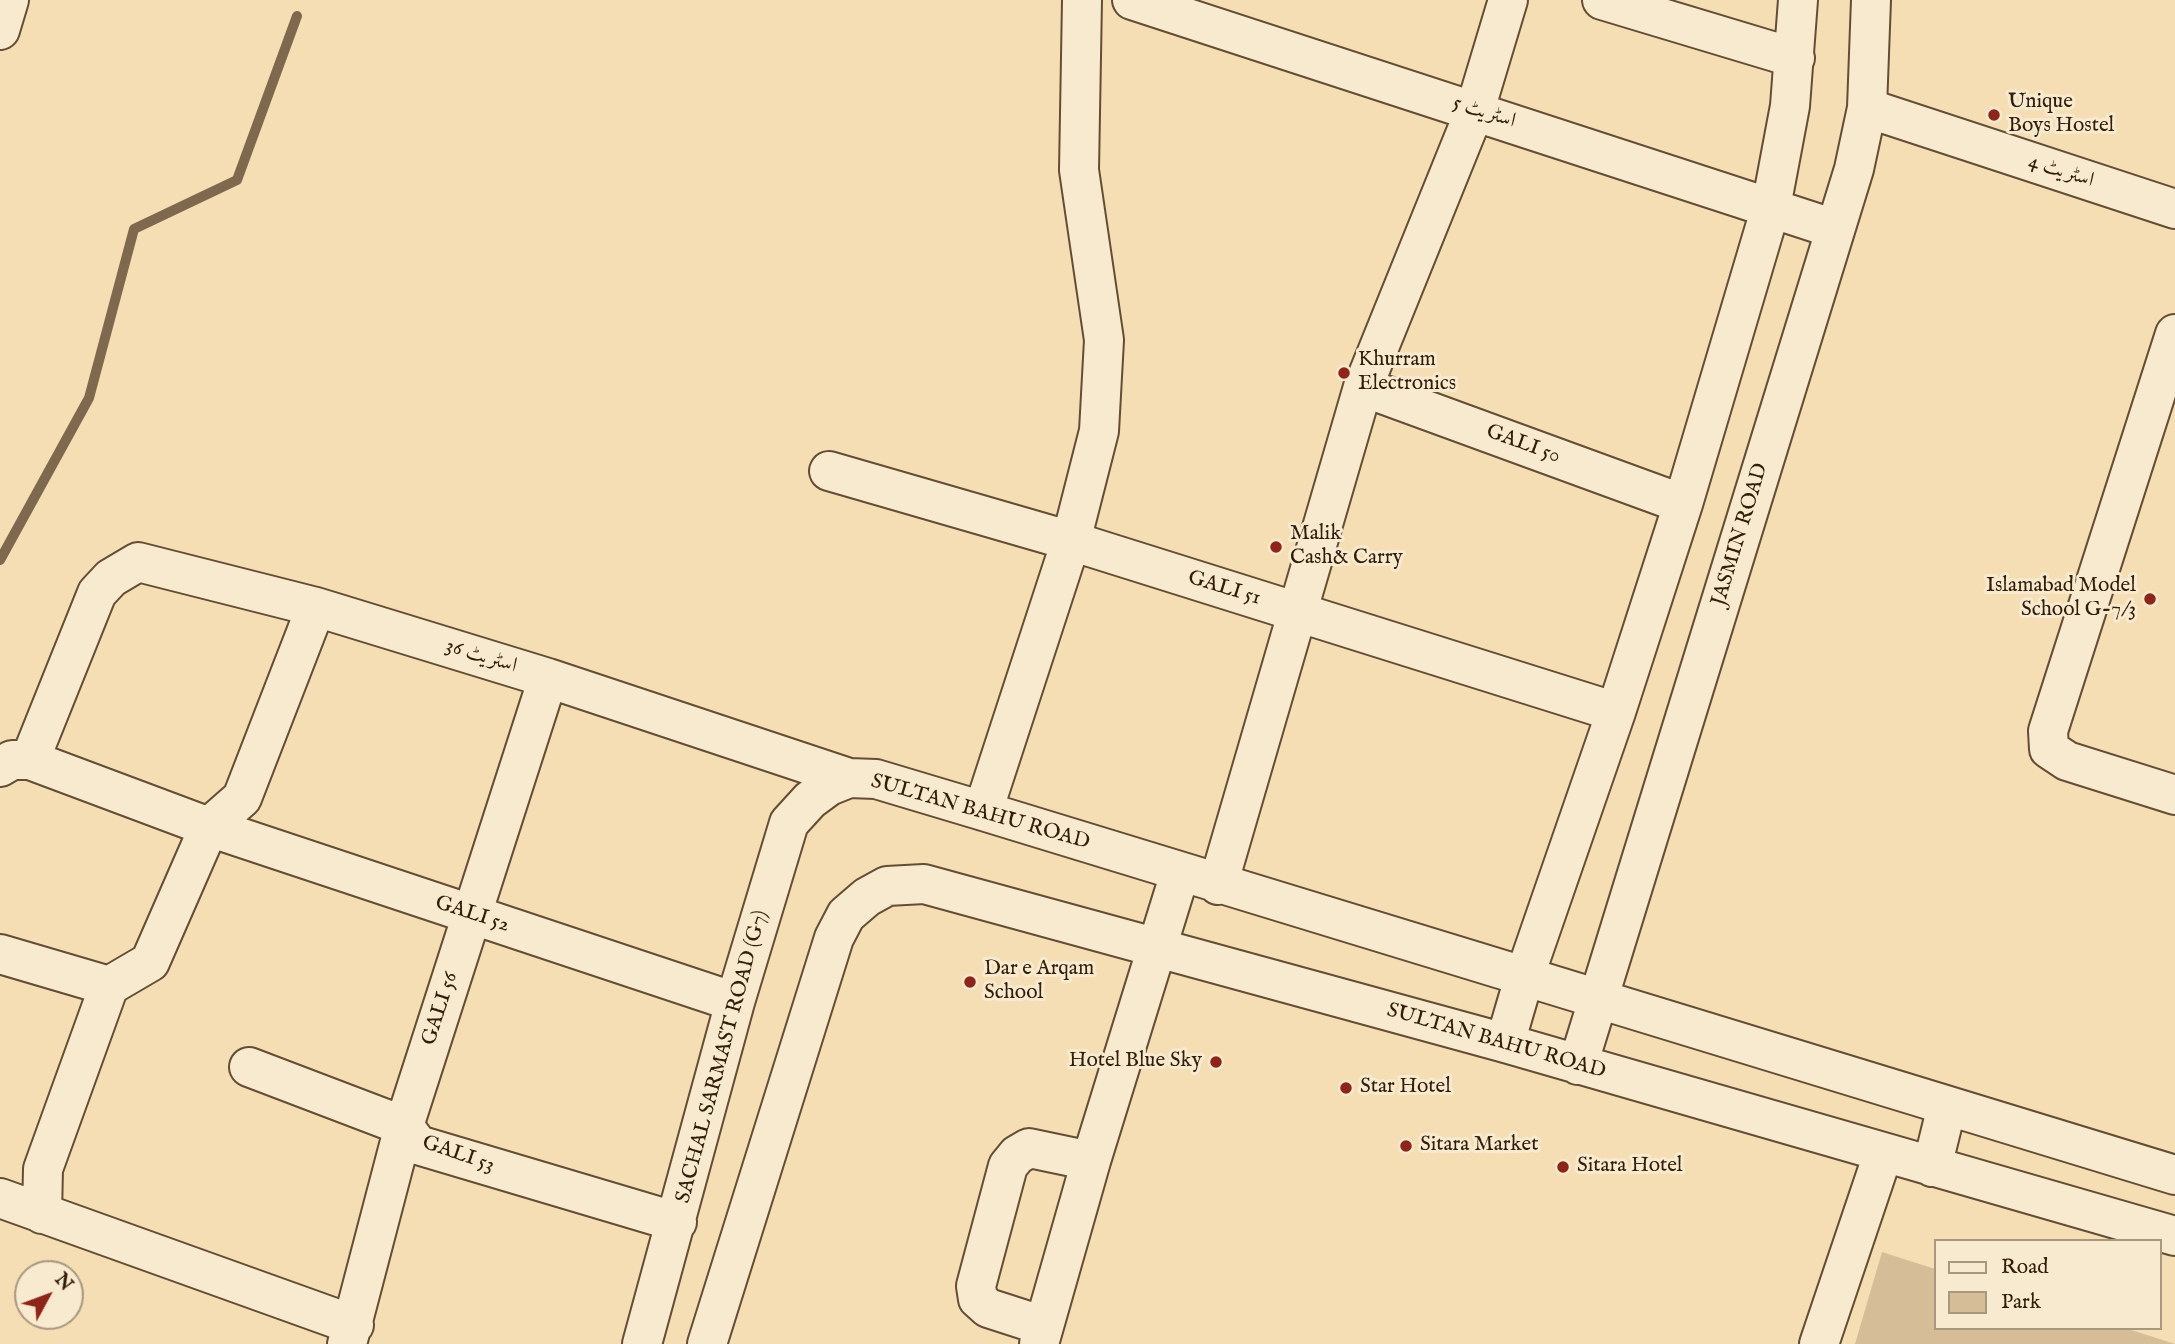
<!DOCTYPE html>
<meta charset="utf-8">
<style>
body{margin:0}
#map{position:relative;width:2175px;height:1344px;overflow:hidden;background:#f5deb4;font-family:"IM FELL English",serif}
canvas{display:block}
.legend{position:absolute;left:1934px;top:1239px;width:228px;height:91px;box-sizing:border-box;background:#f8eace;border:2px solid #a99880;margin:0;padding:9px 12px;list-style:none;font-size:21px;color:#321d0b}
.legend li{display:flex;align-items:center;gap:14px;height:35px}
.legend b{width:35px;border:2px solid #a99880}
.north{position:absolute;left:14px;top:1260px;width:70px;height:70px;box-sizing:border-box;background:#f8eace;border:2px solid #a99880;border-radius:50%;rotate:49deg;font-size:19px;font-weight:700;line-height:28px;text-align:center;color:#321d0b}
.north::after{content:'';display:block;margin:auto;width:24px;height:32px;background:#8f2418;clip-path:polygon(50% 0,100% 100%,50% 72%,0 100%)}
</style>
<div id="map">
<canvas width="2175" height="1344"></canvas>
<ul class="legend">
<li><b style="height:9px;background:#f8eace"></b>Road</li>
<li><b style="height:19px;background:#d4bd97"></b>Park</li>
</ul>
<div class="north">N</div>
</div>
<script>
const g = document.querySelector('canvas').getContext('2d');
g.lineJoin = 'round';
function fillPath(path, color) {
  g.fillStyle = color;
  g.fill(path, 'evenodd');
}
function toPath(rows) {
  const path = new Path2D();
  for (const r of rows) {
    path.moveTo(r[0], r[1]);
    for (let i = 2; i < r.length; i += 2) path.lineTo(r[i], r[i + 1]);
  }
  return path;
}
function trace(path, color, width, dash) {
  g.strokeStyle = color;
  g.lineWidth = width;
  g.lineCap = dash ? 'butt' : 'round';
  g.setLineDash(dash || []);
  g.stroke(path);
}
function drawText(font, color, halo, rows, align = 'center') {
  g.font = font + ' "IM FELL English",Amiri,serif';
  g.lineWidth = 6;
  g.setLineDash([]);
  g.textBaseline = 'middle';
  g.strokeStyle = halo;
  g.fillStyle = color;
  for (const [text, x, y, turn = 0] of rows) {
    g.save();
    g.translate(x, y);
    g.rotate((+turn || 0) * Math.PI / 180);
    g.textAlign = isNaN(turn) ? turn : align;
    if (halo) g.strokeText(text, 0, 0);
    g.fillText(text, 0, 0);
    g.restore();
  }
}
fillPath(toPath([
 [1882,1252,1935,1269,1935,1328,2125,1328,2175,1344,1855,1344]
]), '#d4bd97');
trace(toPath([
 [0,560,89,398,134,229,237,180,297,16]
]), '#7f694e', 10);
const minor = toPath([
 [1132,0,1835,229],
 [1602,0,1795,58],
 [0,30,9,0],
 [1867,108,2175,209],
 [2175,334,2048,731,2049,749,2067,761,2175,795],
 [1363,387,1683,504],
 [829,471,1071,541,1616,712],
 [30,760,209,827,735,1002],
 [0,767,12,760,30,760,97,593,111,578,138,562,316,607,548,678,849,778],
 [983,811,1071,541,1099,431,1104,340,1079,170,1082,0],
 [1218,885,1363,387,1475,110,1508,0],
 [0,954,109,986],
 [1505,1043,1524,978,1616,712,1683,504,1771,207,1790,106,1798,0],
 [1578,1065,1854,169,1867,108,1871,0],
 [249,1067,404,1126,418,1145,677,1222],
 [1932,1167,1947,1106],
 [0,1198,354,1325],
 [42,1214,43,1169,109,986,150,962,209,827,242,798,316,607],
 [1044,1326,988,1308,978,1299,976,1286,1008,1166,1017,1155,1029,1148,1091,1161],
 [347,1344,404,1126,548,678],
 [642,1344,735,1002,789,823,810,800,829,786,849,778,876,779,983,811,2175,1175],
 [707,1344,834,938,846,915,867,897,887,886,924,884,1505,1043,2175,1236],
 [1039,1344,1091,1161,1180,873],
 [1819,1344,1883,1154]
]);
trace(minor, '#634d35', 42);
trace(minor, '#f8eace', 38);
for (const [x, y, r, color] of [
 [1994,115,7,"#8f2418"],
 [1344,373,7,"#8f2418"],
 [1276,547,7,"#8f2418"],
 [2150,599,7,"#8f2418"],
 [970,982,7,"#8f2418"],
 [1216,1062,7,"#8f2418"],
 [1346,1088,7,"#8f2418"],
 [1406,1146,7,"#8f2418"],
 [1563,1167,7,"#8f2418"]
]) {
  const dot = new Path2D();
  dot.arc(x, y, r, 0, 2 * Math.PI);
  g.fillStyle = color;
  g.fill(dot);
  trace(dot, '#f8eace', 2.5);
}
drawText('21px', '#321d0b', '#f8eace', [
 ["Unique",2008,103],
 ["Boys Hostel",2008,127],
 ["Khurram",1358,361],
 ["Electronics",1358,385],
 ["Malik",1290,535],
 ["Cash& Carry",1290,559],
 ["Islamabad Model",2136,587,"right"],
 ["School G-7/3",2136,611,"right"],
 ["Dar e Arqam",984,970],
 ["School",984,994],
 ["Hotel Blue Sky",1202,1062,"right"],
 ["Star Hotel",1360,1088],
 ["Sitara Market",1420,1146],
 ["Sitara Hotel",1577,1167]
], 'left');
drawText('21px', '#321d0b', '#f8eace', [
 ["اسٹریٹ 5",1484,113,18],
 ["اسٹریٹ 4",2061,172,18],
 ["GALI 50",1523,445,20],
 ["JASMIN ROAD",1741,535,-73],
 ["GALI 51",1224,589,17],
 ["اسٹریٹ 36",481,657,17],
 ["SULTAN BAHU ROAD",980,813,16],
 ["GALI 52",472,915,18],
 ["GALI 56",441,1009,-72],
 ["SULTAN BAHU ROAD",1496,1042,16],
 ["SACHAL SARMAST ROAD (G7)",723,1057,-75],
 ["GALI 53",458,1155,19]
]);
</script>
